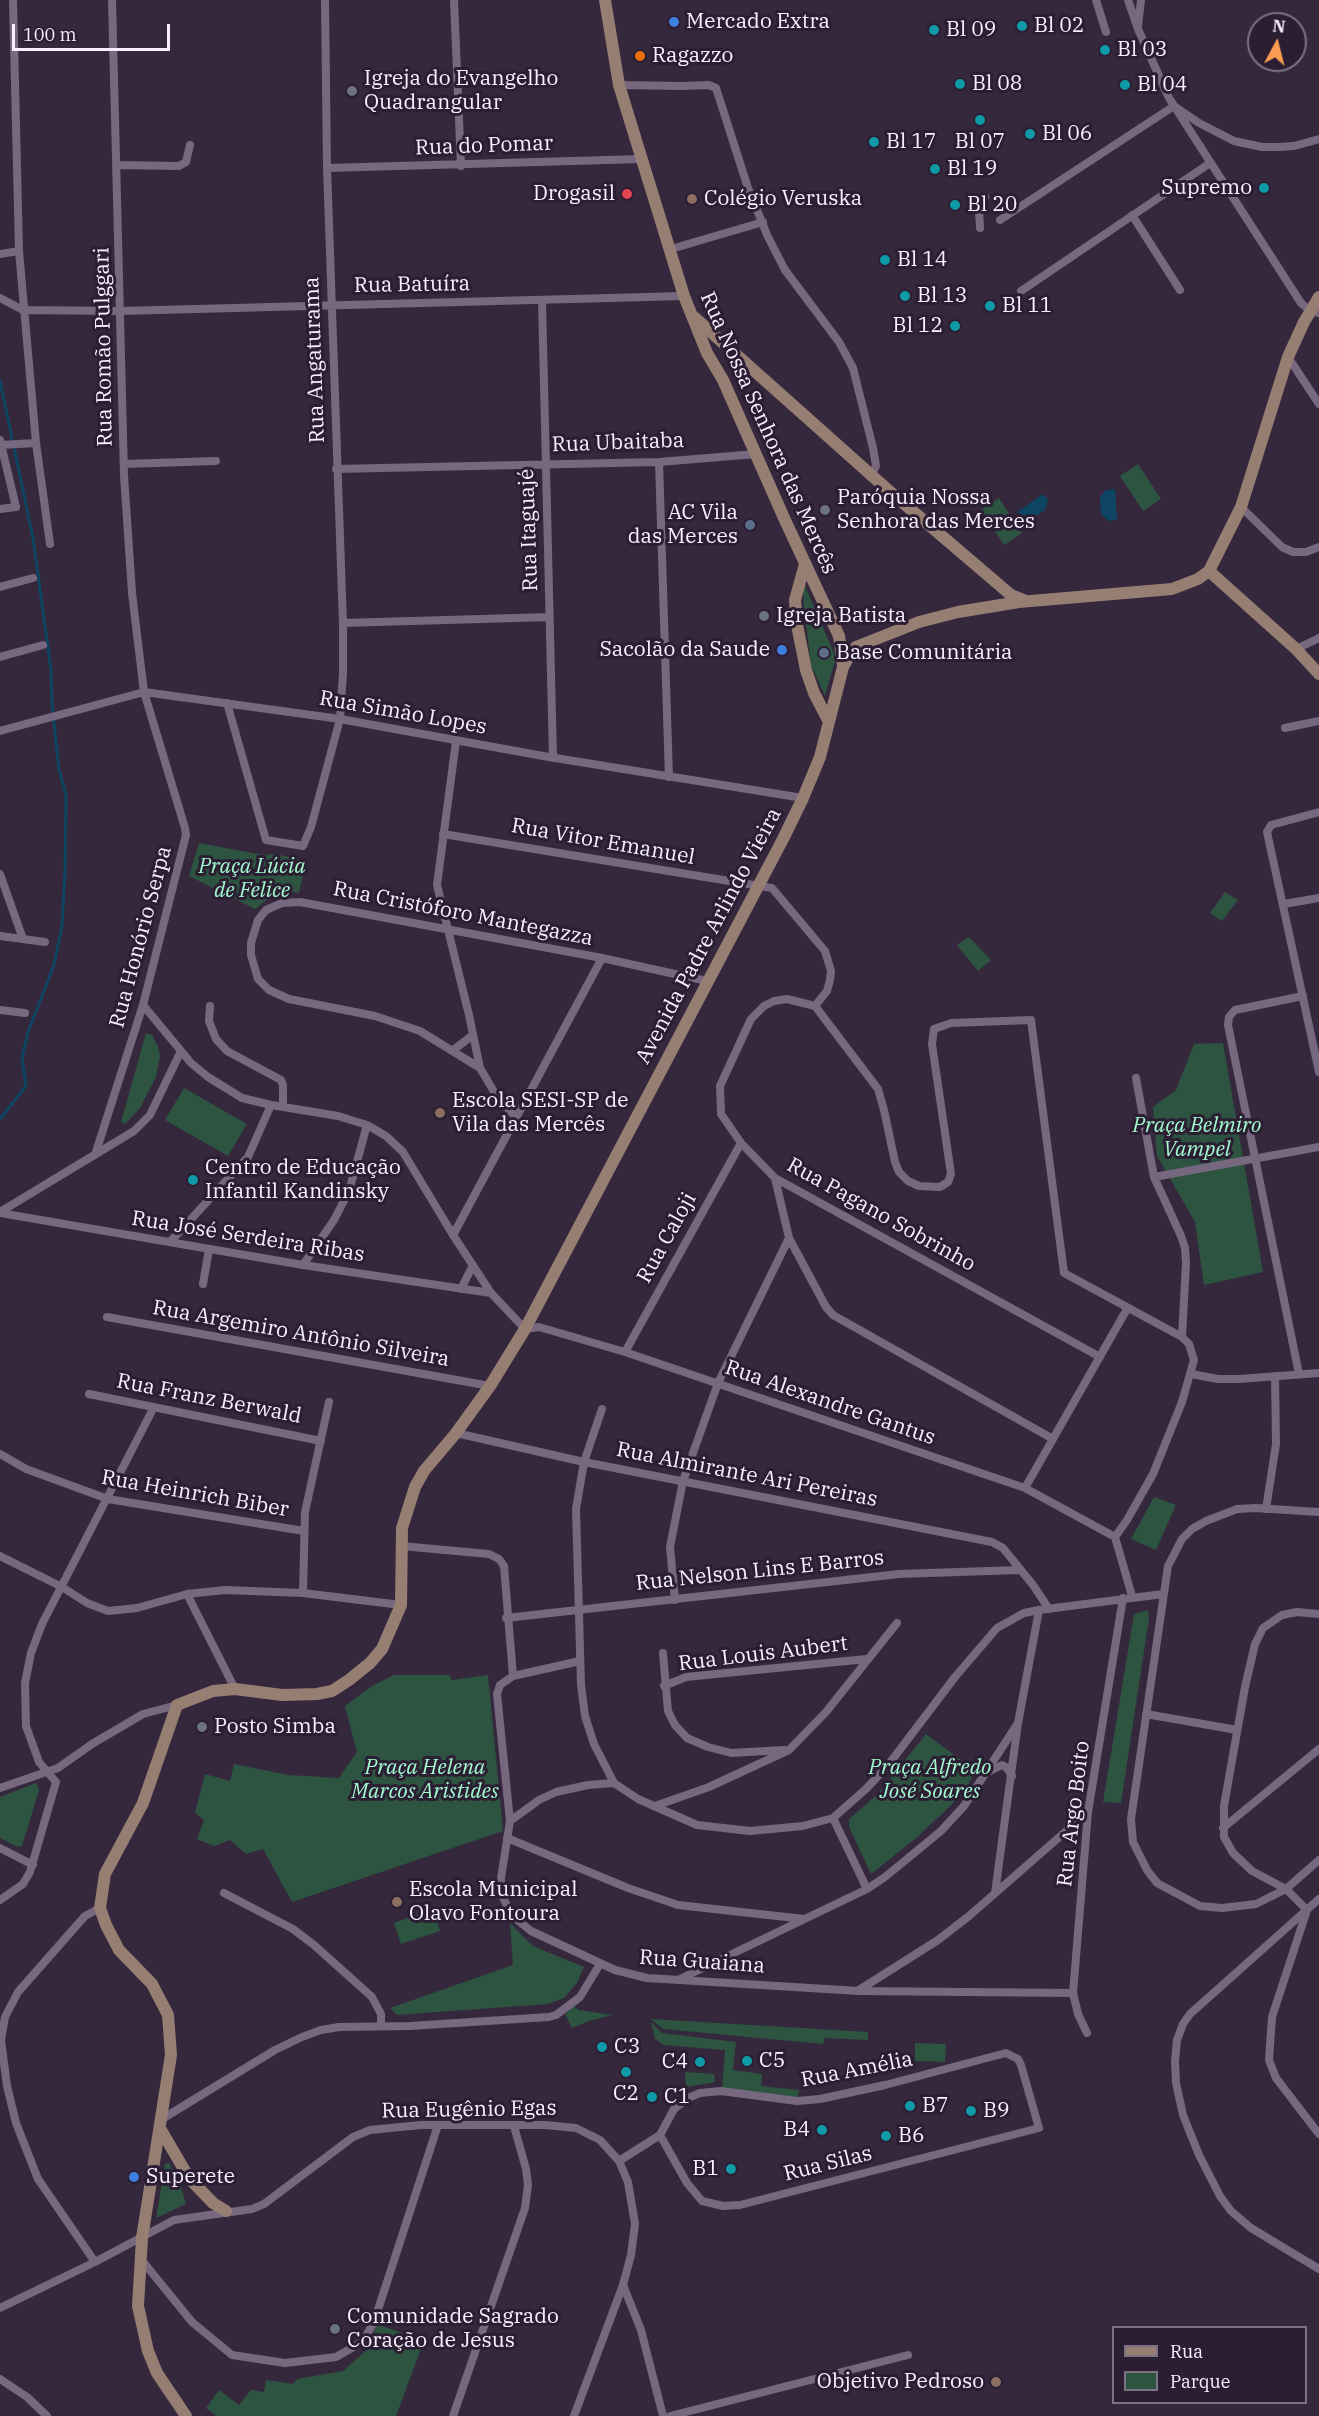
<!DOCTYPE html>
<meta charset="utf-8">
<style>
body{margin:0}
#map{position:relative;width:1319px;height:2416px;overflow:hidden;background:#35283d;font-family:"IBM Plex Serif",serif}
canvas{display:block}
.legend{position:absolute;left:1112px;top:2326px;width:195px;height:78px;box-sizing:border-box;background:#2b1e33;border:2px solid #7d7284;margin:0;padding:8px 10px;list-style:none;font-size:18px;color:#f8f0fe}
.legend li{display:flex;align-items:center;gap:12px;height:30px}
.legend b{width:30px;border:2px solid #7d7284}
.north{position:absolute;left:1247px;top:12px;width:60px;height:60px;box-sizing:border-box;background:#2b1e33;border:2px solid #7d7284;border-radius:50%;rotate:7deg;font-size:16px;font-weight:700;line-height:24px;text-align:center;color:#f8f0fe}
.north::after{content:'';display:block;margin:auto;width:21px;height:27px;background:#fc9e52;clip-path:polygon(50% 0,100% 100%,50% 72%,0 100%)}
.scale{position:absolute;left:12px;top:24px;width:158px;height:27px;box-sizing:border-box;border:3px solid #f8f0fe;border-top:0;padding-left:8px;font-size:18px;line-height:21px;white-space:nowrap;color:#f8f0fe;-webkit-text-stroke:4px #2b1e33;paint-order:stroke}
</style>
<div id="map">
<canvas width="1319" height="2416"></canvas>
<ul class="legend">
<li><b style="height:8px;background:#977e73"></b>Rua</li>
<li><b style="height:16px;background:#2c5441"></b>Parque</li>
</ul>
<div class="north">N</div>
<div class="scale">100 m</div>
</div>
<script>
const g = document.querySelector('canvas').getContext('2d');
g.lineJoin = 'round';
function fillPath(path, color) {
  g.fillStyle = color;
  g.fill(path, 'evenodd');
}
function toPath(rows) {
  const path = new Path2D();
  for (const r of rows) {
    path.moveTo(r[0], r[1]);
    for (let i = 2; i < r.length; i += 2) path.lineTo(r[i], r[i + 1]);
  }
  return path;
}
function trace(path, color, width, dash) {
  g.strokeStyle = color;
  g.lineWidth = width;
  g.lineCap = dash ? 'butt' : 'round';
  g.setLineDash(dash || []);
  g.stroke(path);
}
function drawText(font, color, halo, rows, align = 'center') {
  g.font = font + ' "IBM Plex Serif",serif';
  g.lineWidth = 6;
  g.setLineDash([]);
  g.textBaseline = 'middle';
  g.strokeStyle = halo;
  g.fillStyle = color;
  for (const [text, x, y, turn = 0] of rows) {
    g.save();
    g.translate(x, y);
    g.rotate((+turn || 0) * Math.PI / 180);
    g.textAlign = isNaN(turn) ? turn : align;
    if (halo) g.strokeText(text, 0, 0);
    g.fillText(text, 0, 0);
    g.restore();
  }
}
fillPath(toPath([
 [1138,464,1161,499,1143,511,1120,476],
 [999,498,1022,533,1004,545,981,510],
 [805,586,834,653,835,661,825,696,811,665,804,606,803,587],
 [199,843,263,855,276,854,306,861,299,893,286,891,273,895,255,909,189,876],
 [1225,892,1238,900,1222,921,1210,913],
 [969,937,991,960,978,971,957,945],
 [146,1033,152,1035,158,1046,160,1056,156,1077,140,1108,125,1124,121,1122],
 [1223,1043,1263,1272,1204,1285,1195,1222,1157,1156,1153,1107,1176,1090,1194,1044],
 [184,1088,247,1124,228,1156,165,1120],
 [1154,1497,1176,1505,1156,1550,1131,1539],
 [1148,1610,1149,1618,1121,1803,1103,1802,1134,1614],
 [394,1675,449,1675,452,1680,488,1675,503,1831,292,1902,263,1849,246,1854,230,1840,214,1846,197,1839,204,1820,195,1813,205,1774,230,1781,234,1764,288,1775,339,1778,357,1752,345,1706,372,1686],
 [926,1734,976,1771,963,1793,946,1810,915,1839,871,1874,849,1827,849,1819,878,1794],
 [36,1783,39,1790,22,1846,18,1847,0,1838,0,1797],
 [433,1908,440,1931,401,1944,394,1923],
 [510,1923,533,1946,584,1967,577,1983,564,1998,548,2004,410,2014,397,2015,390,2008,513,1965],
 [574,2006,579,2010,612,2015,589,2021,572,2028,565,2014],
 [651,2019,868,2032,868,2040,825,2038,823,2044,663,2029],
 [651,2022,662,2033,736,2042,733,2070,762,2074,761,2086,799,2090,797,2100,722,2090,725,2050,664,2045,655,2039],
 [915,2043,946,2044,945,2062,915,2061],
 [685,2072,714,2074,715,2082,686,2087],
 [169,2163,182,2190,186,2204,156,2218,165,2164],
 [377,2324,424,2341,396,2416,216,2416,206,2408,219,2390,239,2405,251,2390,264,2392,266,2380,293,2384,297,2379,343,2371,368,2349]
]), '#2c5441');
fillPath(toPath([
 [1115,489,1117,520,1108,521,1101,513,1100,497,1106,490],
 [1043,494,1048,500,1045,510,1032,519,1023,518,1017,512]
]), '#0d4562');
trace(toPath([
 [0,381,33,538,51,670,52,704,59,770,66,795,65,871,62,926,54,965,28,1032,22,1058,26,1086,0,1119]
]), '#0d4562', 3);
trace(toPath([
 [13,0,19,251,36,443,50,544],
 [454,0,461,166],
 [1096,0,1106,32],
 [1128,0,1138,29,1169,98,1301,303,1310,311,1319,313],
 [1138,26,1141,0],
 [619,85,681,86,709,85,716,88,748,188,768,237,785,270,839,342,853,368,873,448,876,466,871,475],
 [117,165,179,166,186,162,190,145],
 [327,168,642,159],
 [1132,215,1180,290],
 [1000,220,1174,106,1199,123,1234,141,1262,147,1280,147,1294,146,1319,139],
 [980,228,979,210,985,197],
 [671,249,763,222],
 [0,254,19,251],
 [1021,291,1210,163],
 [0,298,23,310,121,311,684,296],
 [542,301,553,758],
 [1288,357,1319,404],
 [0,440,16,507,0,509],
 [0,445,36,443],
 [659,462,669,777],
 [124,464,216,461],
 [336,469,659,462,756,454],
 [1241,507,1282,547,1293,552,1306,552,1319,547],
 [0,587,33,578],
 [343,623,550,617],
 [1296,649,1319,638],
 [0,657,43,645],
 [227,703,266,840,303,846,311,827,340,719,343,673,343,623,327,168,325,0],
 [1285,728,1319,721],
 [0,731,144,692,340,719,543,756,803,798],
 [456,741,437,885,469,1015,480,1068],
 [1319,812,1271,825,1267,832,1319,1072],
 [443,834,772,888,825,951,831,971,830,980,827,991,815,1006,878,1089,884,1110,895,1162,899,1172,908,1181,919,1186,940,1187,948,1182,951,1174,932,1044,934,1029,951,1023,1031,1020,1064,1273,1182,1337],
 [0,874,23,939],
 [1284,904,1319,898],
 [0,936,45,942],
 [143,1005,191,1063,208,1077,242,1098,271,1105,338,1116,367,1125,386,1136,403,1152,453,1235,491,1293,525,1329,539,1327,625,1352,1025,1488,1115,1537],
 [210,1006,209,1021,216,1039,227,1051,281,1080,283,1085,283,1107],
 [815,1006,787,999,774,1001,764,1006,751,1019,720,1086,721,1114,741,1143,775,1178,1100,1357],
 [0,1010,25,1013],
 [452,1051,473,1035],
 [516,1118,496,1095,480,1068,420,1031,375,1016,289,999,269,990,258,979,251,955,251,943,258,920,266,910,282,903,300,902,602,958,707,981],
 [95,1155,143,1005,186,835,185,828,144,692,132,593,124,475,112,0],
 [1154,1177,1319,1147],
 [0,1212,134,1131,150,1115,181,1051],
 [0,1213,303,1265,491,1293],
 [453,1235,602,958],
 [789,1238,826,1307,833,1315,1053,1439],
 [170,1242,248,1157,271,1105],
 [303,1265,334,1220,349,1191,367,1125],
 [203,1284,209,1249],
 [461,1289,473,1265],
 [107,1317,490,1386],
 [625,1352,741,1143],
 [1191,1374,1218,1379,1239,1379,1319,1373],
 [1299,1374,1228,1025,1229,1017,1235,1010,1303,996],
 [89,1394,321,1441],
 [602,1409,584,1462,576,1509,581,1685,585,1716,594,1744,614,1783,638,1799,697,1825,750,1831,803,1826,833,1818,867,1788,889,1764,955,1677,997,1628,1024,1613,1039,1610,1163,1594],
 [456,1433,584,1462,992,1542,1003,1548,1033,1585,1049,1609],
 [0,1454,26,1469,108,1499,304,1531],
 [1025,1488,1127,1309],
 [1266,1509,1276,1444,1275,1376],
 [1319,1512,1256,1508,1237,1509,1206,1521,1192,1529,1182,1539,1168,1566,1131,1819,1133,1842,1147,1870,1157,1883,1200,1906,1222,1908,1256,1904,1286,1889,1319,1860],
 [401,1546,489,1554,499,1559,504,1566,513,1676,500,1685,497,1694,510,1821,501,1878,502,1895,508,1908,515,1918,531,1931,615,1970,647,1978,859,1991,1073,1993],
 [0,1556,62,1587,87,1603,108,1611,137,1608,187,1594,225,1590,303,1593,401,1605],
 [303,1593,305,1512,329,1402],
 [187,1594,235,1689],
 [1132,1596,1115,1537,1127,1520,1153,1474,1182,1402,1194,1360,1189,1344,1182,1337,1186,1263,1185,1248,1181,1236,1154,1177,1136,1078],
 [675,1600,670,1547,683,1481,718,1383,789,1238,775,1178],
 [506,1618,899,1574,1019,1570],
 [663,1653,668,1711,675,1725,687,1738,708,1747,731,1753,784,1750],
 [513,1676,580,1661],
 [664,1686,686,1677,867,1659],
 [1146,1714,1237,1730],
 [990,1771,1002,1765,1006,1767,1012,1776],
 [0,1788,58,1768,92,1744,143,1714,177,1705],
 [655,1806,709,1787,789,1750,826,1712,897,1623],
 [833,1818,867,1889],
 [510,1821,539,1800,556,1792,588,1785,614,1783],
 [1223,1828,1319,1749],
 [507,1838,628,1888,678,1905,804,1919],
 [0,1848,33,1865],
 [224,1893,293,1929,314,1945,372,1997,381,2014,381,2025],
 [995,1893,1018,1723,1039,1610],
 [1319,1899,1190,2014,1183,2024,1177,2040,1175,2061,1176,2083,1183,2115,1199,2155,1220,2196,1231,2211,1251,2228,1319,2269],
 [0,1900,23,1884,30,1872,56,1782,39,1762,26,1726,25,1683,31,1653,42,1624,154,1407],
 [1307,1910,1286,1889,1252,1871,1233,1853,1224,1837,1224,1806,1245,1687,1255,1644,1263,1628,1282,1615,1297,1612,1319,1614],
 [1307,1910,1272,2017,1269,2060,1276,2078,1319,2134],
 [680,1979,867,1889,885,1877,941,1831,964,1806,1018,1723],
 [859,1990,938,1940,969,1916,1088,1812],
 [1087,2033,1078,2014,1073,1993,1088,1812,1123,1598],
 [162,2119,275,2050,302,2037,321,2030,339,2027,410,2026,549,2017,556,2015,580,1997,600,1964],
 [619,2161,660,2135,674,2109,688,2098,700,2093,721,2091,797,2101,820,2099,885,2085,1006,2053,1018,2059,1021,2065,1039,2128,740,2205,723,2206,702,2201,687,2183,660,2135],
 [140,2258,192,2322,232,2355,285,2363,336,2357,357,2345,366,2336,374,2322,438,2125],
 [95,2262,38,2179,16,2123,7,2086,1,2040,5,2017,18,1992,85,1916,100,1908],
 [623,2285,641,2330,663,2416],
 [0,2308,95,2262,174,2220,252,2209,264,2204,353,2137,370,2130,421,2125,545,2125,576,2128,600,2140,619,2161,628,2182,635,2224,631,2255,623,2285,574,2416],
 [0,2379,27,2397,47,2416],
 [453,2416,525,2208,528,2185,526,2169,514,2126],
 [670,2416,908,2355]
]), '#776880', 8);
trace(toPath([
 [605,0,619,85,684,296,707,353,723,380,784,518,839,636,843,665],
 [694,317,888,490,1011,595,1024,600],
 [805,564,795,600,797,625,806,670,814,693,829,722],
 [1209,571,1296,649,1319,674],
 [161,2130,189,2178,213,2203,226,2211],
 [186,2416,157,2373,148,2351,138,2306,142,2238,171,2055,168,2015,152,1984,119,1950,106,1925,100,1908,105,1874,143,1803,177,1705,213,1691,235,1689,282,1695,317,1694,332,1691,349,1680,370,1663,382,1649,401,1605,402,1528,415,1487,424,1471,456,1433,490,1386,525,1329,783,839,803,798,820,757,843,667,852,651,856,647,919,622,958,612,1019,602,1172,589,1198,579,1209,571,1241,507,1288,357,1304,322,1319,297]
]), '#977e73', 12);
for (const [x, y, r, color] of [
 [674,22,6,"#3f7fe0"],
 [1022,26,6,"#0f9aa8"],
 [934,30,6,"#0f9aa8"],
 [1105,50,6,"#0f9aa8"],
 [640,56,6,"#e8710a"],
 [960,84,6,"#0f9aa8"],
 [1125,85,6,"#0f9aa8"],
 [352,91,6,"#6b7280"],
 [980,120,6,"#0f9aa8"],
 [1030,134,6,"#0f9aa8"],
 [874,142,6,"#0f9aa8"],
 [935,169,6,"#0f9aa8"],
 [1264,188,6,"#0f9aa8"],
 [627,194,6,"#e0444e"],
 [692,199,6,"#8d6e63"],
 [955,205,6,"#0f9aa8"],
 [885,260,6,"#0f9aa8"],
 [905,296,6,"#0f9aa8"],
 [990,306,6,"#0f9aa8"],
 [955,326,6,"#0f9aa8"],
 [825,510,6,"#6b7280"],
 [750,525,6,"#5c6f8a"],
 [764,616,6,"#6b7280"],
 [782,650,6,"#3f7fe0"],
 [824,653,6,"#5c6f8a"],
 [440,1113,6,"#8d6e63"],
 [193,1180,6,"#0f9aa8"],
 [202,1727,6,"#6b7280"],
 [397,1902,6,"#8d6e63"],
 [602,2047,6,"#0f9aa8"],
 [747,2061,6,"#0f9aa8"],
 [700,2062,6,"#0f9aa8"],
 [626,2072,6,"#0f9aa8"],
 [652,2097,6,"#0f9aa8"],
 [910,2106,6,"#0f9aa8"],
 [971,2111,6,"#0f9aa8"],
 [822,2130,6,"#0f9aa8"],
 [886,2136,6,"#0f9aa8"],
 [731,2169,6,"#0f9aa8"],
 [134,2177,6,"#3f7fe0"],
 [335,2329,6,"#6b7280"],
 [996,2382,6,"#8d6e63"]
]) {
  const dot = new Path2D();
  dot.arc(x, y, r, 0, 2 * Math.PI);
  g.fillStyle = color;
  g.fill(dot);
  trace(dot, '#2b1e33', 2);
}
drawText('21px', '#f8f0fe', '#2b1e33', [
 ["Mercado Extra",686,22],
 ["Bl 02",1034,26],
 ["Bl 09",946,30],
 ["Bl 03",1117,50],
 ["Ragazzo",652,56],
 ["Igreja do Evangelho",364,79],
 ["Quadrangular",364,103],
 ["Bl 08",972,84],
 ["Bl 04",1137,85],
 ["Bl 06",1042,134],
 ["Bl 17",886,142],
 ["Bl 07",980,142,"center"],
 ["Bl 19",947,169],
 ["Supremo",1252,188,"right"],
 ["Drogasil",615,194,"right"],
 ["Colégio Veruska",704,199],
 ["Bl 20",967,205],
 ["Bl 14",897,260],
 ["Bl 13",917,296],
 ["Bl 11",1002,306],
 ["Bl 12",943,326,"right"],
 ["Paróquia Nossa",837,498],
 ["Senhora das Merces",837,522],
 ["AC Vila",738,513,"right"],
 ["das Merces",738,537,"right"],
 ["Igreja Batista",776,616],
 ["Sacolão da Saude",770,650,"right"],
 ["Base Comunitária",836,653],
 ["Escola SESI-SP de",452,1101],
 ["Vila das Mercês",452,1125],
 ["Centro de Educação",205,1168],
 ["Infantil Kandinsky",205,1192],
 ["Posto Simba",214,1727],
 ["Escola Municipal",409,1890],
 ["Olavo Fontoura",409,1914],
 ["C3",614,2047],
 ["C5",759,2061],
 ["C4",688,2062,"right"],
 ["C2",626,2094,"center"],
 ["C1",664,2097],
 ["B7",922,2106],
 ["B9",983,2111],
 ["B4",810,2130,"right"],
 ["B6",898,2136],
 ["B1",719,2169,"right"],
 ["Superete",146,2177],
 ["Comunidade Sagrado",347,2317],
 ["Coração de Jesus",347,2341],
 ["Objetivo Pedroso",984,2382,"right"]
], 'left');
drawText('21px', '#f8f0fe', '#2b1e33', [
 ["Rua do Pomar",484,146,-2],
 ["Rua Batuíra",412,285,-1],
 ["Rua Romão Pulggari",104,347,-91],
 ["Rua Angaturama",315,360,-92],
 ["Rua Nossa Senhora das Mercês",768,433,66],
 ["Rua Ubaitaba",618,443,-2],
 ["Rua Itaguajé",529,530,-92],
 ["Rua Simão Lopes",403,713,10],
 ["Rua Vitor Emanuel",603,842,10],
 ["Rua Cristóforo Mantegazza",463,914,11],
 ["Avenida Padre Arlindo Vieira",709,936,-62],
 ["Rua Honório Serpa",141,937,-75],
 ["Rua Pagano Sobrinho",881,1215,29],
 ["Rua José Serdeira Ribas",248,1237,9],
 ["Rua Caloji",667,1238,-61],
 ["Rua Argemiro Antônio Silveira",301,1334,10],
 ["Rua Franz Berwald",209,1399,11],
 ["Rua Alexandre Gantus",830,1403,19],
 ["Rua Almirante Ari Pereiras",747,1475,11],
 ["Rua Heinrich Biber",195,1494,10],
 ["Rua Nelson Lins E Barros",760,1571,-6],
 ["Rua Louis Aubert",763,1654,-7],
 ["Rua Argo Boito",1074,1814,-83],
 ["Rua Guaiana",702,1962,4],
 ["Rua Amélia",857,2070,-11],
 ["Rua Eugênio Egas",469,2110,-1],
 ["Rua Silas",828,2164,-14]
]);
drawText('italic 21px', '#a2facf', '#2b1e33', [
 ["Praça Lúcia",252,867],
 ["de Felice",252,891],
 ["Praça Belmiro",1197,1126],
 ["Vampel",1197,1150],
 ["Praça Helena",425,1768],
 ["Marcos Aristides",425,1792],
 ["Praça Alfredo",930,1768],
 ["José Soares",930,1792]
]);
</script>
